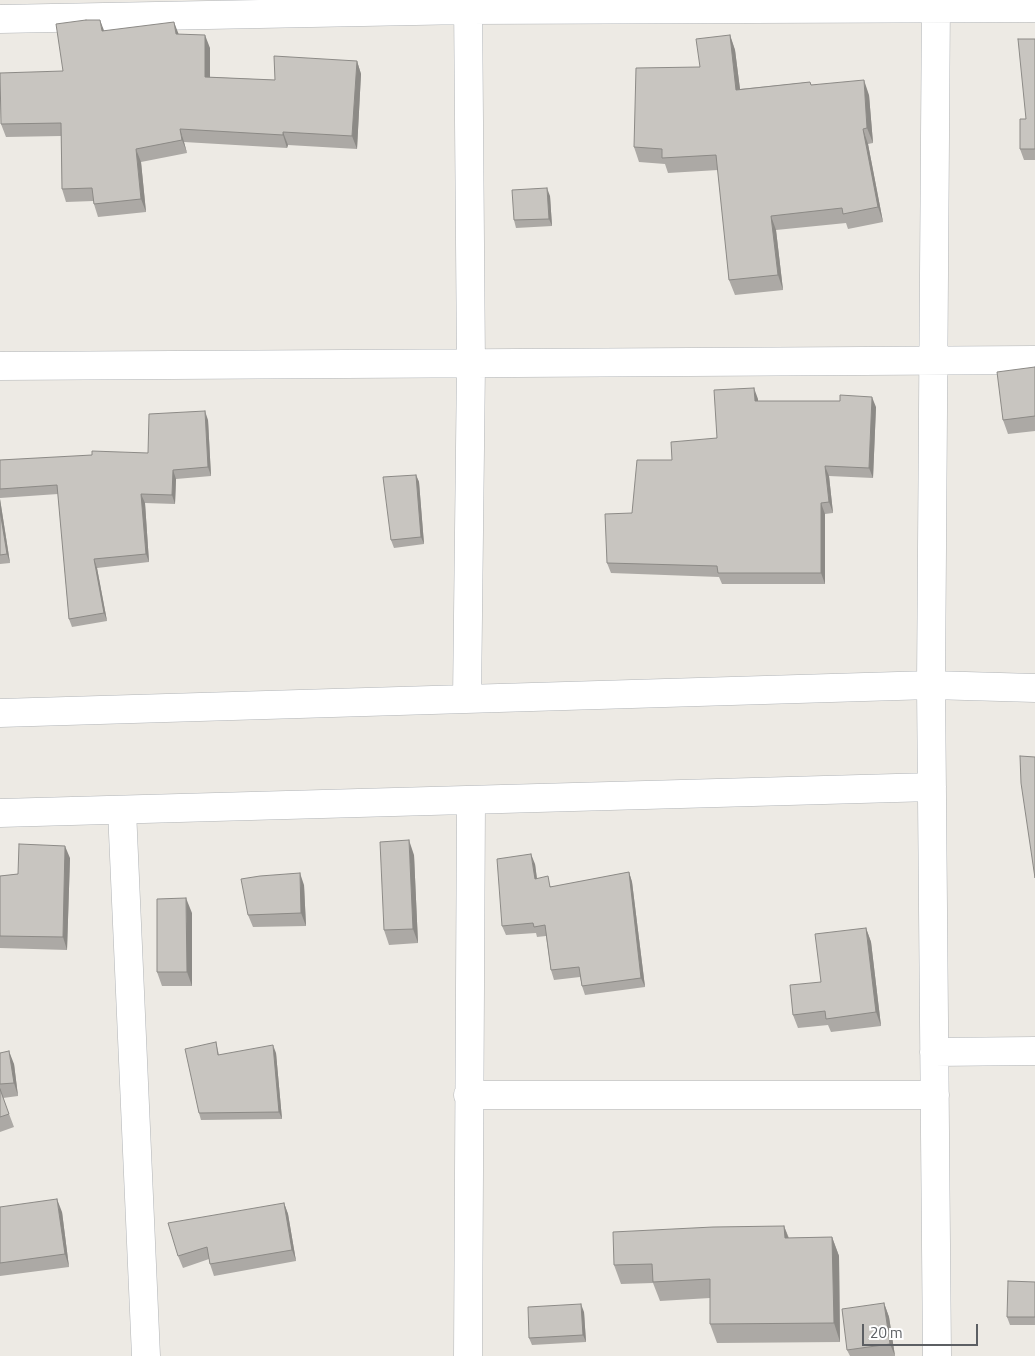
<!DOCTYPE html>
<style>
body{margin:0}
#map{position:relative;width:1035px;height:1356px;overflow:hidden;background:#edeae4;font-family:"Titillium Web",sans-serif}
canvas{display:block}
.scale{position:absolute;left:862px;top:1324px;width:116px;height:22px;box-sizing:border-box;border:2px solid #5c5f63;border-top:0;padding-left:6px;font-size:15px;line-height:18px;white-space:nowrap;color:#5c5f63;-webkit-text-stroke:4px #fff;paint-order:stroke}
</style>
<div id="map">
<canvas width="1035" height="1356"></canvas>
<div class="scale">20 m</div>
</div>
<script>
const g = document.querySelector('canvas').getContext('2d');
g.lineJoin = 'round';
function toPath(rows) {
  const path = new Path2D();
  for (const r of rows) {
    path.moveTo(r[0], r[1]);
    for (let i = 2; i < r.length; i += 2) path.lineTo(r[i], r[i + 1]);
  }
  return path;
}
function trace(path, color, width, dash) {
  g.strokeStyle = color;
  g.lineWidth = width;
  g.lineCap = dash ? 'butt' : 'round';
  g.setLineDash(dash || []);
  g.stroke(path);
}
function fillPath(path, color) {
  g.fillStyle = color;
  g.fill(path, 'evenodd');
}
const minor = toPath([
 [936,0,931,685,937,1356],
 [0,19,467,10,1035,8],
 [0,366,1035,360],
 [467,699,471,364,468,0],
 [0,713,931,685,1035,688],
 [122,810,146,1356],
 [0,813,932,787],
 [934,1052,1035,1051],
 [468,1095,935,1095],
 [468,1356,471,801]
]);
trace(minor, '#b1b4b7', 29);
trace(minor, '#fff', 28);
fillPath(toPath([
 [104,31,179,35,210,48,210,77,275,80,357,61,361,74,357,149,288,145,287,148,184,142,187,153,141,162,146,212,98,217,93,201,66,202,62,189,61,136,6,137,1,124,63,71],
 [730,35,735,50,740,89,810,82,811,85,869,95,873,143,868,144,883,222,848,229,846,223,776,230,783,290,735,295,729,280,718,170,668,173,665,164,639,162,634,147,700,67],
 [1035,39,1035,160,1024,160,1020,149,1026,119],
 [550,196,552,226,516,228,514,220],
 [1035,367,1035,431,1008,434,1003,420],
 [758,399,758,401,876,407,873,478,829,476,833,513,825,514,825,584,722,584,719,577,611,573,607,563,632,513,672,460,717,438],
 [208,420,211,476,176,479,175,504,145,503,149,562,97,568,107,621,72,627,69,619,58,494,0,498,0,460,148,453],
 [416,475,419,482,424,544,394,548,391,540],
 [0,499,10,563,0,564],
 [414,855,418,943,389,945,384,930],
 [70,858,67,950,0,948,0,876,18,874],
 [535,864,537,878,552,887,629,872,632,882,645,987,585,995,582,986,580,977,554,980,551,970,546,936,537,937,536,933,506,935,502,926],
 [304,885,306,926,253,927,248,915],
 [192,913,192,986,162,986,157,972],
 [866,928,871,942,881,1026,831,1032,828,1025,798,1028,793,1015],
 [216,1042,219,1055,276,1053,282,1119,201,1120,199,1113],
 [0,1053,14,1064,18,1096,3,1098,14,1127,0,1132],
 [284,1203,288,1214,296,1261,214,1276,210,1264,209,1259,183,1268,178,1256],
 [0,1207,62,1212,69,1267,0,1276],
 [784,1226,789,1238,832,1237,839,1256,840,1342,717,1343,710,1324,710,1298,660,1301,653,1283,621,1284,614,1265],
 [1035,1282,1035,1325,1010,1325,1007,1317],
 [884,1303,889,1317,895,1356,850,1356,847,1350],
 [584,1312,586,1342,532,1345,529,1338]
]), '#aca9a5');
fillPath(toPath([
 [100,20,105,33,102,31],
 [174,22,179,35,176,34],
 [205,35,210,48,210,90,205,77],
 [730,35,735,50,742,105,736,90],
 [357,61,361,74,357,149,352,136],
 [864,80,869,95,873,143,867,128],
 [180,129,184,142,187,153,182,140],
 [863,129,868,144,883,222,878,207],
 [283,132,288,145,287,148,283,135],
 [136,149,141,162,146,212,141,199],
 [547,188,550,196,552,226,549,219],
 [771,216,776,230,783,290,778,275],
 [754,388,758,399,758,412,755,401],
 [872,397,876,407,873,478,869,468],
 [205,411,208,420,211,476,208,467],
 [825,466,829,476,833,513,829,502],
 [173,470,176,479,175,504,172,495],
 [416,475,419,482,424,544,421,537],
 [141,494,145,503,149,562,146,554],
 [0,499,10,563,7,554,0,511],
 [821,503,825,514,825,584,821,573],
 [94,559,97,568,107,621,104,613],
 [409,840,414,855,418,943,413,929],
 [65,846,70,858,67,950,63,937],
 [531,854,535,864,538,888,535,879],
 [629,872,632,882,645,987,641,978],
 [300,873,304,885,306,926,301,913],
 [186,898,192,913,192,986,187,972],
 [866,928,871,942,881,1026,876,1012],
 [273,1045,276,1053,282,1119,279,1112],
 [9,1051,14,1064,18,1096,14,1083],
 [57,1199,62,1212,69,1267,65,1254],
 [284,1203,288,1214,296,1261,292,1250],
 [784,1226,791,1245,785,1238],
 [832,1237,839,1256,840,1342,834,1323],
 [884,1303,889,1317,895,1356,890,1344],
 [581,1304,584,1312,586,1342,583,1335]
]), '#8c8a86');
const building = toPath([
 [86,20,100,20,102,31,174,22,176,34,205,35,205,77,275,80,274,56,357,61,352,136,283,132,283,135,180,129,182,140,136,149,141,199,94,204,92,188,62,189,61,123,1,124,0,73,63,71,56,24,86,20],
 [730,35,736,90,810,82,811,85,864,80,867,128,863,129,878,207,843,214,842,208,771,216,778,275,729,280,716,155,662,158,662,149,634,147,636,68,700,67,696,39,730,35],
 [1018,39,1035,39,1035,149,1020,149,1020,119,1026,119,1018,39],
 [547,188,549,219,514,220,512,190,547,188],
 [1035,367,1035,416,1003,420,997,372,1035,367],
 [754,388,755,401,840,401,840,395,872,397,869,468,825,466,829,502,821,503,821,573,718,573,717,566,607,563,605,514,632,513,637,460,672,460,671,442,717,438,714,390,754,388],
 [205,411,208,467,173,470,172,495,141,494,146,554,94,559,104,613,69,619,57,485,0,489,0,460,92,455,92,451,148,453,149,414,205,411],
 [416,475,421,537,391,540,383,477,416,475],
 [0,511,7,554,0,555,0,511],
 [1020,756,1035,757,1035,878,1021,783,1020,756],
 [409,840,413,929,384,930,380,842,409,840],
 [19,844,65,846,63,937,0,936,0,876,18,874,19,844],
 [531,854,535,879,548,876,550,887,629,872,641,978,582,986,579,967,551,970,545,925,534,927,533,923,502,926,497,859,531,854],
 [300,873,301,913,248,915,241,879,260,876,300,873],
 [186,898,187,972,157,972,157,899,186,898],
 [866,928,876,1012,826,1019,825,1011,793,1015,790,985,821,982,815,934,866,928],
 [216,1042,218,1055,273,1045,279,1112,199,1113,185,1049,216,1042],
 [9,1051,14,1083,0,1084,0,1053,9,1051],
 [0,1089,9,1114,0,1117,0,1089],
 [57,1199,65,1254,0,1263,0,1207,57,1199],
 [284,1203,292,1250,210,1264,207,1247,178,1256,168,1223,284,1203],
 [784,1226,785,1238,832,1237,834,1323,710,1324,710,1279,653,1282,652,1264,614,1265,613,1232,713,1227,784,1226],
 [1008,1281,1035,1282,1035,1317,1007,1317,1008,1281],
 [884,1303,890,1344,847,1350,842,1309,884,1303],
 [581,1304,583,1335,529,1338,528,1307,581,1304]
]);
fillPath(building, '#c8c5c0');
trace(building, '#8c8a86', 1);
</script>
